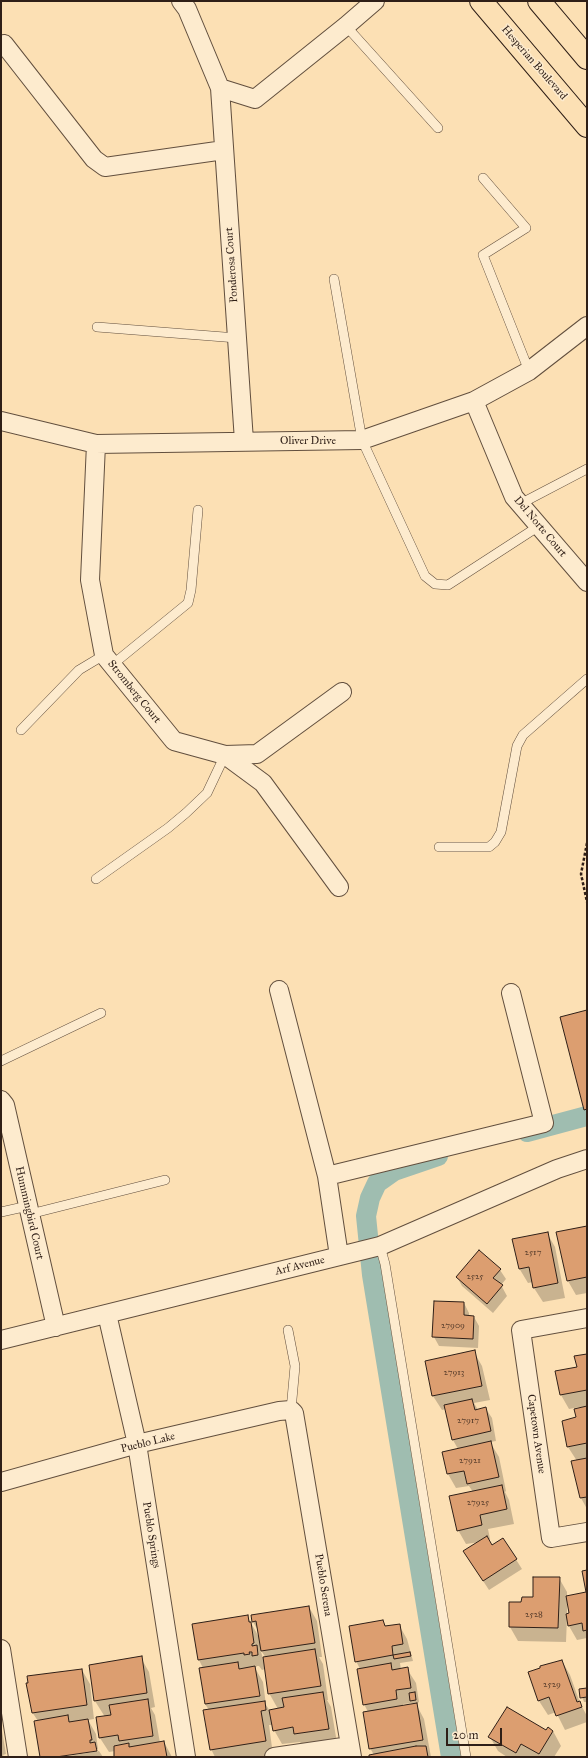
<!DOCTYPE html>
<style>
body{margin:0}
#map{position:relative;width:588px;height:1758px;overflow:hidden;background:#fce0b4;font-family:"IM FELL Great Primer",serif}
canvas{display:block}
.frame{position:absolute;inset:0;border:2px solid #2f1f17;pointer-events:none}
.scale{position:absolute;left:446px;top:1728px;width:56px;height:18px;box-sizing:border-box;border:2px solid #2f1f17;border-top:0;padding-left:5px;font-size:12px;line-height:14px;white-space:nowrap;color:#2f1f17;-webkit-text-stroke:3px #fdebce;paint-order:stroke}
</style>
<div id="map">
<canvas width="588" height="1758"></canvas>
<div class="frame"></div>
<div class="scale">20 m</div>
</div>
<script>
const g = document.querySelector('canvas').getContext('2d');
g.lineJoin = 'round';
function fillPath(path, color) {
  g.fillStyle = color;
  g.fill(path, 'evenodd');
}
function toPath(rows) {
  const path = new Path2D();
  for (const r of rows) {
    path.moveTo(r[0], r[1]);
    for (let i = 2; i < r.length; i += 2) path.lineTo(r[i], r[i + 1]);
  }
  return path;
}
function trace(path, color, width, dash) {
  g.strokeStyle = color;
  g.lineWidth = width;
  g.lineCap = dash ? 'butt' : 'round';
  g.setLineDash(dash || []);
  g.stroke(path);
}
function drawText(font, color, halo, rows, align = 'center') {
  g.font = font + ' "IM FELL Great Primer",serif';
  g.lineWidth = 3;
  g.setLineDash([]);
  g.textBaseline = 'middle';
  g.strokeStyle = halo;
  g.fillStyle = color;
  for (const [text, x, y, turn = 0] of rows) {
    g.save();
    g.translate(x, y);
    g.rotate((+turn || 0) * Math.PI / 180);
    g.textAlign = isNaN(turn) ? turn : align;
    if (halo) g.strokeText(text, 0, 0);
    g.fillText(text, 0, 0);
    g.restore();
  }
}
fillPath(toPath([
 [587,1227,587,1293,576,1295,568,1281,558,1233],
 [547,1233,555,1247,565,1298,543,1302,534,1288,533,1282,528,1283,519,1268],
 [500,1270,506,1279,501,1285,507,1296,493,1313,462,1286,457,1277],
 [464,1303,469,1313,469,1316,474,1317,479,1326,478,1348,439,1346,434,1337],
 [474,1352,482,1366,490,1400,474,1403,478,1410,486,1409,492,1418,496,1441,490,1442,499,1457,506,1491,505,1492,509,1500,514,1524,488,1529,490,1539,488,1540,492,1546,503,1539,522,1569,489,1590,470,1561,480,1542,466,1544,458,1530,473,1492,469,1486,456,1488,448,1474,443,1452,458,1449,453,1440,446,1409,442,1410,433,1396,426,1362],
 [587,1355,587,1509,581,1498,577,1461,568,1447,563,1421,577,1418,580,1407,569,1409,561,1395,556,1372,578,1368],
 [559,1578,567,1592,567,1597,587,1593,587,1638,577,1640,569,1626,567,1618,566,1642,518,1641,510,1627,510,1603,522,1603,534,1598],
 [567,1602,570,1614,567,1615],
 [309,1607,317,1621,322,1657,319,1657,323,1664,328,1700,327,1700,331,1707,337,1743,304,1748,300,1742,282,1744,274,1730,273,1725,269,1725,273,1755,261,1757,215,1757,211,1749,209,1710,205,1704,200,1668,203,1668,199,1660,247,1616,260,1639,259,1632,253,1622],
 [260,1649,266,1658,263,1658],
 [257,1666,259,1666,262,1670,265,1669,269,1693,278,1709,270,1711,266,1705,263,1682,255,1668],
 [383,1621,386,1627,399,1625,407,1639,413,1661,400,1663,401,1670,407,1669,416,1683,419,1702,416,1704,424,1719,431,1757,370,1757,374,1755,370,1748,368,1712,364,1704,360,1669,356,1661],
 [413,1703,414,1705,403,1706,403,1704],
 [141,1658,149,1672,155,1707,151,1708,155,1715,160,1743,164,1742,172,1757,115,1757,115,1751,109,1752,100,1738,105,1717,95,1701,90,1666],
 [562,1661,570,1675,580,1703,587,1716,587,1722,565,1730,556,1712,548,1715,539,1701,529,1673],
 [82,1670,90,1684,94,1719,88,1720,96,1734,98,1749,41,1757,38,1721,32,1712],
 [580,1690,587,1690,587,1702,584,1702],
 [1,1725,6,1754,3,1755,4,1757,1,1757],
 [553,1731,561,1746,554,1757,507,1757,498,1751,490,1737],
 [99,1751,103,1757,63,1757]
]), '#0003');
trace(toPath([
 [527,1132,587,1116],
 [438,1156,394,1171,377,1183,370,1198,366,1216,372,1275,451,1757]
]), '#9fbdb0', 20);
const building = toPath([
 [587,1010,587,1109,584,1110,560,1017,587,1010],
 [587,1226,587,1277,567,1281,556,1232,587,1226],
 [548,1232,558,1283,533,1288,529,1267,519,1269,512,1239,548,1232],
 [479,1250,501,1269,493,1278,503,1285,487,1304,456,1277,479,1250],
 [434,1301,464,1302,464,1315,474,1316,473,1339,432,1337,434,1301],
 [475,1350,482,1386,432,1396,425,1361,475,1350],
 [587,1354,587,1390,560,1395,555,1371,577,1367,574,1356,587,1354],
 [472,1399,475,1410,486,1407,491,1431,452,1440,444,1405,472,1399],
 [587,1406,587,1443,567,1447,562,1421,576,1417,574,1409,587,1406],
 [491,1441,499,1477,467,1484,464,1471,447,1474,442,1452,491,1441],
 [587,1458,587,1497,580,1498,571,1461,587,1458],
 [502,1485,507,1509,480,1515,482,1525,457,1531,449,1496,502,1485],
 [487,1536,492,1545,503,1538,517,1559,483,1581,463,1551,487,1536],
 [587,1570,587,1630,583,1631,582,1623,568,1626,566,1614,569,1613,566,1596,586,1592,582,1571,587,1570],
 [533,1577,560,1577,558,1628,509,1627,509,1602,521,1602,522,1597,533,1597,533,1577],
 [309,1606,315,1643,261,1651,256,1621,252,1622,251,1615,309,1606],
 [248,1615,249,1622,251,1622,254,1643,252,1644,252,1646,257,1645,258,1655,252,1656,252,1652,249,1652,250,1654,244,1655,244,1653,198,1660,192,1624,248,1615],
 [383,1620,385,1626,400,1624,403,1644,392,1646,393,1655,355,1662,349,1626,383,1620],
 [315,1649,321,1686,268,1694,263,1657,315,1649],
 [410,1652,411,1656,394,1659,393,1655,410,1652],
 [142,1656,147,1693,94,1701,89,1665,142,1656],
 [562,1660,577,1702,580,1701,582,1707,556,1716,549,1697,538,1701,528,1672,540,1668,540,1666,562,1660],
 [238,1662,239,1669,255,1666,260,1696,205,1704,199,1668,238,1662],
 [391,1663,392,1670,408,1667,411,1688,396,1690,397,1699,363,1705,357,1669,391,1663],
 [82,1669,87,1705,32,1713,26,1683,28,1683,27,1676,82,1669],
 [587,1688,587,1697,580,1698,579,1689,587,1688],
 [323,1692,329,1729,294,1734,293,1727,273,1731,269,1710,284,1707,282,1698,323,1692],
 [415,1692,416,1700,410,1701,409,1693,415,1692],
 [148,1699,153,1736,119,1741,118,1735,99,1738,96,1717,111,1715,109,1705,148,1699],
 [265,1701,266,1710,261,1711,266,1741,210,1750,203,1710,265,1701],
 [417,1703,423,1740,369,1749,363,1712,417,1703],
 [507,1707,546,1730,548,1727,553,1731,539,1754,521,1744,516,1753,488,1737,507,1707],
 [68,1715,69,1722,88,1719,92,1740,90,1740,90,1743,95,1742,97,1751,56,1757,40,1757,34,1721,68,1715],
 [164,1741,167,1757,114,1757,114,1746,129,1743,129,1747,164,1741],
 [416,1746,426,1746,428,1757,369,1757,369,1755,416,1746]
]);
fillPath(building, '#dc9e70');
trace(building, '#2f1f17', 1);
const service = toPath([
 [346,26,438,128],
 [483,178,526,228,483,255,529,371],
 [334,279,362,440,425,576,435,584,448,585,539,526],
 [97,327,237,338],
 [520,504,587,469],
 [112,665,188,603,191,590,198,510],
 [21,730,79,670,104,655],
 [439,847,489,847,495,842,501,832,517,746,523,735,587,679],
 [96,879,168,828,186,813,207,793,225,755],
 [1,1061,101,1013],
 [1,1212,28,1206],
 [30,1214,165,1180],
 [380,1246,385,1264,466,1757],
 [288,1330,295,1366,291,1410]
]);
const minor = toPath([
 [181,1,187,9,220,88,244,441],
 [4,44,94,159,105,167,224,150],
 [220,88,255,99,346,26,375,1],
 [474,401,514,497,587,582],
 [1,421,96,444,362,440,474,401,529,371,587,326],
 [96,444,90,580,104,655,174,741,225,755,257,754,342,692],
 [225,755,263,783,339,887],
 [279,990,327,1176,339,1256],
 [1,1100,5,1105,56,1327],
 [327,1176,544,1123,511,993],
 [107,1314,137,1444,186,1757],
 [587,1318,521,1330,551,1538,587,1532],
 [1,1340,380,1246,557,1169,587,1159],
 [1,1482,137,1444,279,1411,291,1410,294,1413,352,1757],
 [1,1649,18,1757],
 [274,1757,350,1746]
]);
const primary = toPath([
 [481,1,587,126],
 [539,1,587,58]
]);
trace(service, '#624f3e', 10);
trace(minor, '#624f3e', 20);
trace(primary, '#2f1f17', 24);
trace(toPath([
 [587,843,581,874,587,902]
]), '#2f1f17', 2.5, [3, 2]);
trace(service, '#fdebce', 9);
trace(minor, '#fdebce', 18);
trace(primary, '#fce0b4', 22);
drawText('9px', '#5a3f2d', null, [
 ["2517",533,1253],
 ["2525",475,1277],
 ["27909",453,1326],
 ["27913",454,1373],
 ["27917",468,1421],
 ["27921",470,1461],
 ["27925",478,1503],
 ["2528",534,1615],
 ["2529",552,1685]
]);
drawText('11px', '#2f1f17', '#fdebce', [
 ["Hesperian Boulevard",534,63,49],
 ["Ponderosa Court",232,265,-94],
 ["Oliver Drive",308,441],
 ["Del Norte Court",540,527,50],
 ["Stromberg Court",134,692,51],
 ["Hummingbird Court",29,1213,77],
 ["Arf Avenue",300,1266,-14],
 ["Capetown Avenue",536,1434,82],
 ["Pueblo Lake",148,1443,-14],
 ["Pueblo Springs",151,1535,81],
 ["Pueblo Serena",323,1585,81]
]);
</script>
